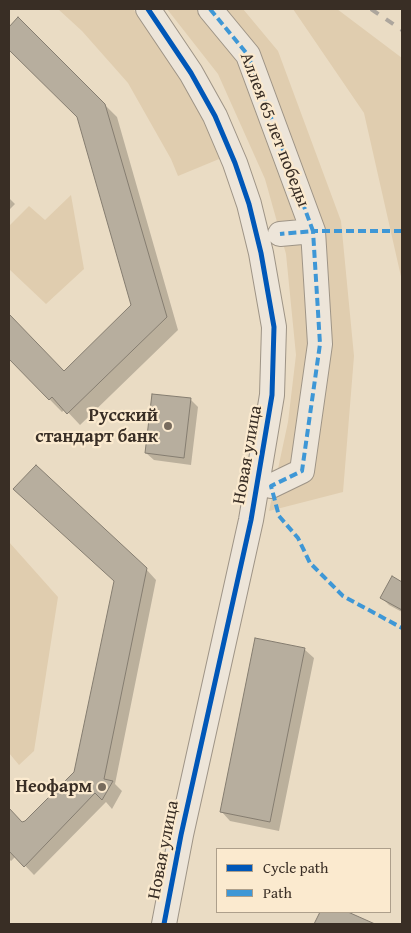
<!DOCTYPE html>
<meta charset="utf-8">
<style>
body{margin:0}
#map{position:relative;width:411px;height:933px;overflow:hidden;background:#eadcc4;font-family:"Gentium Book Plus",serif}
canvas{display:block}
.frame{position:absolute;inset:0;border:10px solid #392e25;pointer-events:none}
.legend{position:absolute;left:216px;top:848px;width:175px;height:65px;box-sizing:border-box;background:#fbeacf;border:1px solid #ad9f8b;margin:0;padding:6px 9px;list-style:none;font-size:15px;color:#392e25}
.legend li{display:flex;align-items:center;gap:10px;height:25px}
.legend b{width:25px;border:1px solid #ad9f8b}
</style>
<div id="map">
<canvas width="411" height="933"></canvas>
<div class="frame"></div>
<ul class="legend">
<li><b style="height:6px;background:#0057b8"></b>Cycle path</li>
<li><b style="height:6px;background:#3e97d6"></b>Path</li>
</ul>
</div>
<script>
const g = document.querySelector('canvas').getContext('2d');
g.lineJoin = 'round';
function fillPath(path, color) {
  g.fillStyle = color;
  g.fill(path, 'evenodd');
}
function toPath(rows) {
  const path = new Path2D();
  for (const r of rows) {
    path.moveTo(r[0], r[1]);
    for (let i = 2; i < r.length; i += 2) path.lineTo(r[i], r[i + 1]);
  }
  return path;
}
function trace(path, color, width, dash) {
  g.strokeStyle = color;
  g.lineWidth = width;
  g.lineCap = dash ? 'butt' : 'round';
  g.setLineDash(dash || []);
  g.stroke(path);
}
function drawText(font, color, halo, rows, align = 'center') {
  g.font = font + ' "Gentium Book Plus",serif';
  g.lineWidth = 4.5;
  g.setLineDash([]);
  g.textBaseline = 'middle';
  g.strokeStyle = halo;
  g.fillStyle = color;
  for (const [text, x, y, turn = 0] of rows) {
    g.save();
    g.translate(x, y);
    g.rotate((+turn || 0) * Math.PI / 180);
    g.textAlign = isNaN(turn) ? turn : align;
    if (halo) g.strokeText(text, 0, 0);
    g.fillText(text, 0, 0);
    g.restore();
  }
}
fillPath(toPath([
 [58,9,133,9,187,76,224,157,178,176,171,159,128,83,82,31],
 [167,9,243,9,278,51,341,221,354,356,343,492,269,511,288,422,296,355,286,254,265,179,218,74],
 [293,9,337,9,402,58,402,281,364,113],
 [71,195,84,269,46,304,9,269,9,226,29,206,45,220],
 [9,542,58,597,34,751,19,765,9,753]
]), '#e0cdaf');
fillPath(toPath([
 [18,19,117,117,178,330,80,425,65,409,62,412,9,358,9,316,64,372,132,305,78,117,10,50,9,51,9,28],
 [9,198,15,204,9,210],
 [190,399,198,407,191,465,154,460,146,453],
 [146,569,156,580,115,784,122,791,112,809,106,802,34,875,16,856,11,861,9,859,9,810,22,824,75,773],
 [392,578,402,583,402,612,389,605,381,597],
 [304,649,314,658,279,831,230,821,221,811],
 [321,912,345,912,372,924,316,924]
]), '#0003');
const building = toPath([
 [18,17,105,104,167,317,67,414,52,397,49,400,9,359,9,314,64,371,131,305,77,117,9,50,9,27,18,17],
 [152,394,191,398,184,458,145,453,152,394],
 [36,465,147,568,104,779,113,781,102,800,95,793,24,867,9,851,9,808,22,822,25,821,74,772,114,581,13,489,36,465],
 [392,576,402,582,402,610,380,598,392,576],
 [255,638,305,648,270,822,220,812,255,638],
 [320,912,348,912,375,924,314,924,320,912]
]);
fillPath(building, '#b7ae9e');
trace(building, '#857d70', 1);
const minor = toPath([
 [148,9,191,73,215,116,235,163,249,204,261,253,274,327,272,395,251,520,181,835,164,924],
 [210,9,248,55,313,231,280,234],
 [271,486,302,471,320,344,313,231]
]);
trace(minor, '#9e9486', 26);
trace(minor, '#ede5d9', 24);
trace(toPath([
 [371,9,402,30]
]), '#ada69d', 4, [9, 9]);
trace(toPath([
 [210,9,248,55,313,231,280,234],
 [402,231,313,231,320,344,302,471,271,486,279,516,298,538,310,563,343,596,402,628]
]), '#3e97d6', 4, [8, 4]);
trace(toPath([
 [148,9,191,73,215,116,235,163,249,204,261,253,274,327,272,395,251,520,181,835,164,924]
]), '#0057b8', 5);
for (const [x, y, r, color] of [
 [168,426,5,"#776b5d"],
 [102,787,5,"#776b5d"]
]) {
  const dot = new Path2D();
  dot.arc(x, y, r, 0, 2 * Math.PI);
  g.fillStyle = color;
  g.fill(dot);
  trace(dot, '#fbeacf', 2);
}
drawText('18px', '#392e25', '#fbeacf', [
 ["Аллея 65 лет победы",274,130,69],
 ["Новая улица",248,455,-80],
 ["Новая улица",164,850,-79]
]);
drawText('bold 18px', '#392e25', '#fbeacf', [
 ["Русский",158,416],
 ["стандарт банк",158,437],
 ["Неофарм",92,787]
], 'right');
</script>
